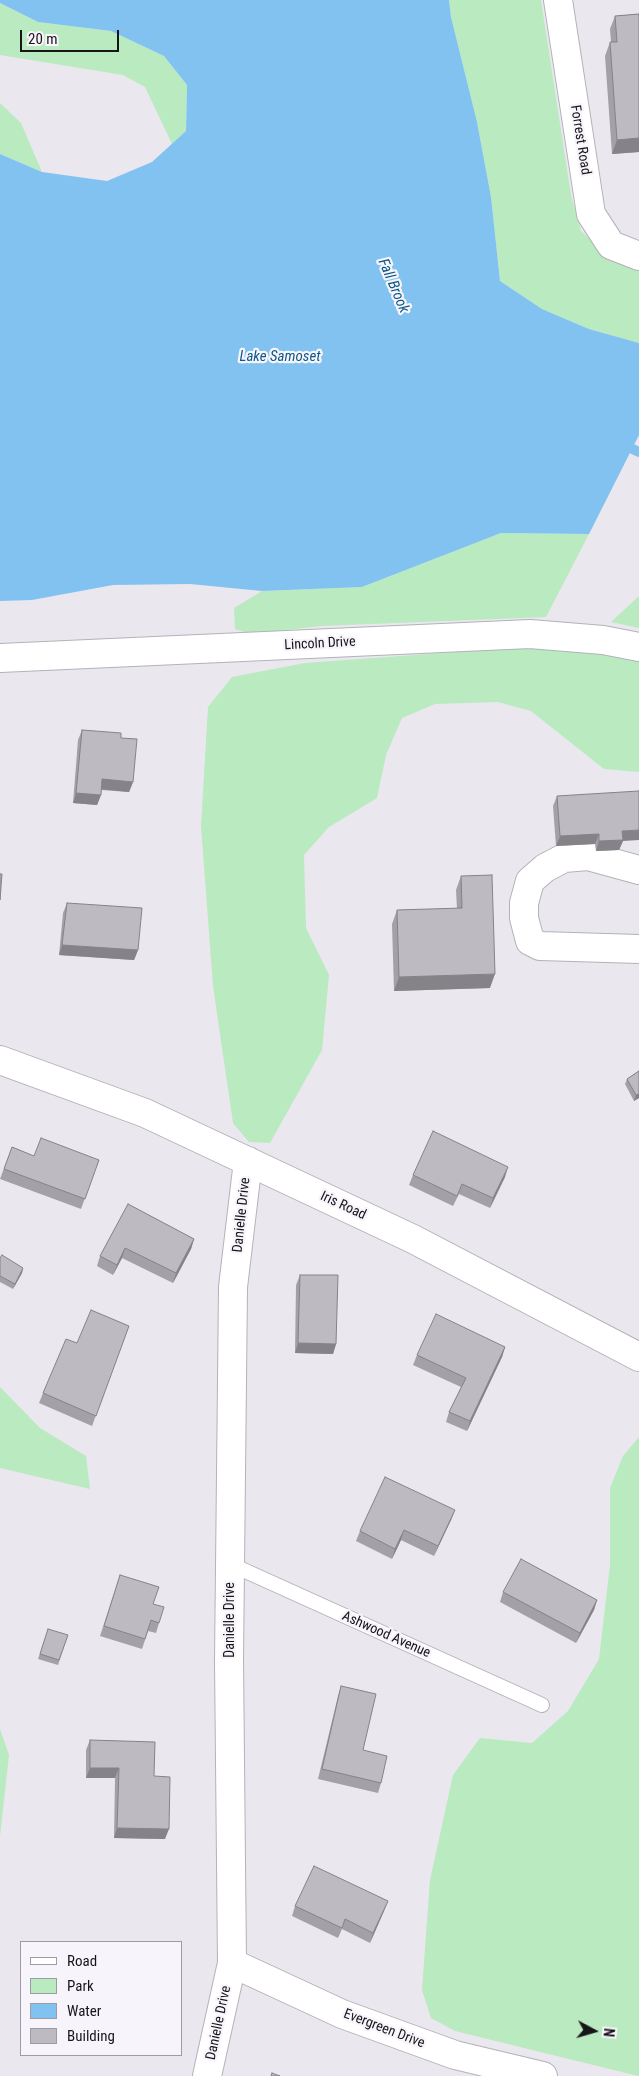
<!DOCTYPE html>
<style>
body{margin:0}
#map{position:relative;width:639px;height:2076px;overflow:hidden;background:#ebe7ef;font-family:"Roboto Condensed",sans-serif}
canvas{display:block}
.legend{position:absolute;left:20px;top:1941px;width:162px;height:115px;box-sizing:border-box;background:#f8f4fc;border:1px solid #9e9ba1;margin:0;padding:6px 9px;list-style:none;font-size:15px;color:#171518}
.legend li{display:flex;align-items:center;gap:10px;height:25px}
.legend b{width:25px;border:1px solid #9e9ba1}
.north{position:absolute;left:569px;top:2006px;width:50px;height:50px;-webkit-text-stroke:4px #f8f4fc;paint-order:stroke;rotate:96deg;font-size:14px;font-weight:700;line-height:20px;text-align:center;color:#171518}
.north::after{content:'';display:block;margin:auto;width:18px;height:22px;background:#171518;clip-path:polygon(50% 0,100% 100%,50% 72%,0 100%)}
.scale{position:absolute;left:20px;top:30px;width:99px;height:22px;box-sizing:border-box;border:2px solid #171518;border-top:0;padding-left:6px;font-size:15px;line-height:18px;white-space:nowrap;color:#171518;-webkit-text-stroke:4px #f8f4fc;paint-order:stroke}
</style>
<div id="map">
<canvas width="639" height="2076"></canvas>
<ul class="legend">
<li><b style="height:6px;background:#fff"></b>Road</li>
<li><b style="height:14px;background:#b9eac0"></b>Park</li>
<li><b style="height:14px;background:#82c2f1"></b>Water</li>
<li><b style="height:14px;background:#bebac2"></b>Building</li>
</ul>
<div class="north">N</div>
<div class="scale">20 m</div>
</div>
<script>
const g = document.querySelector('canvas').getContext('2d');
g.lineJoin = 'round';
function fillPath(path, color) {
  g.fillStyle = color;
  g.fill(path, 'evenodd');
}
function toPath(rows) {
  const path = new Path2D();
  for (const r of rows) {
    path.moveTo(r[0], r[1]);
    for (let i = 2; i < r.length; i += 2) path.lineTo(r[i], r[i + 1]);
  }
  return path;
}
function trace(path, color, width, dash) {
  g.strokeStyle = color;
  g.lineWidth = width;
  g.lineCap = dash ? 'butt' : 'round';
  g.setLineDash(dash || []);
  g.stroke(path);
}
function drawText(font, color, halo, rows, align = 'center') {
  g.font = font + ' "Roboto Condensed",sans-serif';
  g.lineWidth = 4.5;
  g.setLineDash([]);
  g.textBaseline = 'middle';
  g.strokeStyle = halo;
  g.fillStyle = color;
  for (const [text, x, y, turn = 0] of rows) {
    g.save();
    g.translate(x, y);
    g.rotate((+turn || 0) * Math.PI / 180);
    g.textAlign = isNaN(turn) ? turn : align;
    if (halo) g.strokeText(text, 0, 0);
    g.fillText(text, 0, 0);
    g.restore();
  }
}
fillPath(toPath([
 [449,0,541,0,571,195,581,231,610,259,639,269,639,343,589,329,542,309,500,281,491,197,477,122,451,17],
 [0,3,38,22,111,31,164,56,187,85,186,131,172,144,145,87,123,75,0,55],
 [0,103,21,123,42,172,0,154],
 [501,533,589,534,546,617,322,626,250,634,235,629,234,608,262,591,362,587],
 [639,596,639,628,611,622],
 [524,647,609,654,639,662,639,772,604,769,531,711,498,702,435,704,402,718,386,755,377,798,329,827,304,855,306,928,329,975,322,1050,270,1143,249,1142,233,1123,213,986,201,826,208,707,232,677,305,663],
 [0,1387,40,1428,86,1456,90,1489,0,1468],
 [639,1437,639,2076,638,2076,455,2031,431,2018,422,1990,430,1880,453,1775,480,1738,532,1743,568,1711,599,1659,610,1565,610,1488,623,1456],
 [0,1729,9,1755,0,1836]
]), '#b9eac0');
fillPath(toPath([
 [0,0,449,0,451,17,477,122,491,197,500,281,542,309,589,329,639,343,639,435,589,534,501,533,362,587,262,591,190,584,113,585,32,600,0,601,0,154,42,172,107,181,152,162,186,131,187,85,164,56,111,31,38,22,0,3]
]), '#82c2f1');
trace(toPath([
 [620,443,639,452]
]), '#82c2f1', 10);
const lane = toPath([
 [230,1564,542,1705]
]);
const street = toPath([
 [558,0,591,214,611,245,639,256],
 [0,658,530,634,603,640,639,647],
 [639,870,588,856,564,858,545,868,530,881,524,903,524,918,530,941,540,946,639,949],
 [0,1060,145,1113,413,1239,639,1357],
 [232,1963,342,2014,455,2055,543,2076],
 [207,2076,232,1963,229,1660,233,1287,248,1161]
]);
trace(lane, '#b5b1b9', 16);
trace(street, '#b5b1b9', 30);
trace(lane, '#fff', 14);
trace(street, '#fff', 28);
fillPath(toPath([
 [639,14,639,152,612,154,605,56,610,42,611,42,610,29,615,16],
 [82,730,121,738,133,782,129,792,101,790,101,795,97,805,73,803,78,740],
 [557,796,623,841,619,850,596,851,595,844,556,846,553,806],
 [461,876,490,988,394,991,392,924,397,910,457,909,456,890],
 [67,903,138,950,134,960,59,955,63,913],
 [639,1071,639,1098,634,1101,625,1084,627,1079],
 [12,1147,34,1156,99,1160,81,1209,0,1179],
 [413,1175,505,1177,490,1208,459,1194,453,1206,409,1185],
 [128,1204,194,1239,191,1249,173,1283,122,1258,113,1275,97,1266,100,1256],
 [0,1258,23,1268,22,1273,13,1289,0,1282],
 [300,1275,336,1344,333,1354,295,1353,296,1285],
 [129,1326,92,1426,39,1403,43,1393],
 [505,1347,502,1357,467,1431,446,1422,449,1412,461,1387,413,1365,417,1355],
 [455,1510,451,1520,434,1556,401,1540,392,1559,356,1541,360,1531],
 [120,1575,153,1604,159,1623,156,1633,148,1631,142,1649,100,1636],
 [503,1592,597,1600,594,1610,576,1643,500,1602],
 [48,1629,68,1635,58,1665,38,1659],
 [341,1686,363,1750,381,1783,378,1793,318,1779,338,1696],
 [90,1740,154,1776,165,1839,114,1838,115,1778,86,1778,86,1750],
 [388,1901,384,1911,370,1943,342,1929,338,1938,292,1916,295,1906]
]), '#a3a0a7');
fillPath(toPath([
 [639,138,639,152,612,154,617,140],
 [102,779,133,782,129,792,99,789],
 [76,793,101,795,97,805,73,803],
 [639,830,639,840,623,841,619,850,596,851,599,841,622,831],
 [599,834,595,844,556,846,560,836],
 [62,945,138,950,134,960,59,955],
 [495,974,490,988,394,991,399,977],
 [639,1094,639,1098,634,1101,636,1095],
 [508,1167,505,1177,490,1208,493,1198],
 [194,1239,191,1249,173,1283,176,1273],
 [125,1248,122,1258,113,1275,117,1265],
 [23,1268,22,1273,13,1289,15,1284],
 [298,1343,336,1344,333,1354,295,1353],
 [505,1347,502,1357,467,1431,470,1421],
 [455,1510,451,1520,434,1556,438,1546],
 [404,1530,401,1540,392,1559,395,1549],
 [597,1600,594,1610,576,1643,580,1633],
 [90,1768,119,1768,115,1778,86,1778],
 [117,1828,169,1829,165,1839,114,1838],
 [388,1901,384,1911,370,1943,373,1933]
]), '#858288');
const building = toPath([
 [639,14,639,138,617,140,610,42,617,42,615,16,639,14],
 [82,730,121,733,121,738,137,739,133,782,102,779,101,795,76,793,82,730],
 [639,791,639,830,622,831,623,840,599,841,599,834,560,836,557,796,639,791],
 [0,874,2,874,0,900,0,874],
 [492,875,495,974,399,977,397,910,462,908,461,876,492,875],
 [67,903,142,908,138,950,62,945,67,903],
 [639,1071,639,1094,636,1095,627,1079,639,1071],
 [433,1131,508,1167,493,1198,462,1184,457,1196,413,1175,433,1131],
 [41,1138,99,1160,85,1199,4,1169,12,1147,34,1156,41,1138],
 [128,1204,194,1239,176,1273,125,1248,117,1265,100,1256,128,1204],
 [2,1255,23,1268,15,1284,0,1276,0,1258,2,1255],
 [300,1275,338,1275,336,1344,298,1343,300,1275],
 [91,1310,129,1326,96,1416,43,1393,66,1339,77,1343,91,1310],
 [436,1314,505,1347,470,1421,449,1412,466,1378,417,1355,436,1314],
 [385,1477,455,1510,438,1546,404,1530,395,1549,360,1531,385,1477],
 [521,1559,597,1600,580,1633,503,1592,521,1559],
 [120,1575,159,1587,153,1604,164,1607,159,1623,151,1620,145,1639,104,1626,120,1575],
 [48,1629,68,1635,59,1660,40,1654,48,1629],
 [341,1686,376,1694,363,1750,387,1756,381,1783,322,1769,341,1686],
 [90,1740,155,1742,154,1776,170,1777,169,1829,117,1828,119,1768,90,1768,90,1740],
 [314,1866,388,1901,373,1933,345,1919,342,1928,295,1906,314,1866],
 [272,2073,280,2076,271,2076,272,2073]
]);
fillPath(building, '#bebac2');
trace(building, '#858288', 1);
drawText('14px', '#171518', '#f8f4fc', [
 ["Forrest Road",580,140,81],
 ["Lincoln Drive",320,644,-3],
 ["Iris Road",343,1206,25],
 ["Danielle Drive",242,1215,-84],
 ["Danielle Drive",230,1620,-90],
 ["Ashwood Avenue",386,1635,24],
 ["Danielle Drive",219,2023,-78],
 ["Evergreen Drive",384,2029,21]
]);
drawText('italic 15px', '#0c5985', '#f8f4fc', [
 ["Fall Brook",393,286,67],
 ["Lake Samoset",280,357]
]);
</script>
